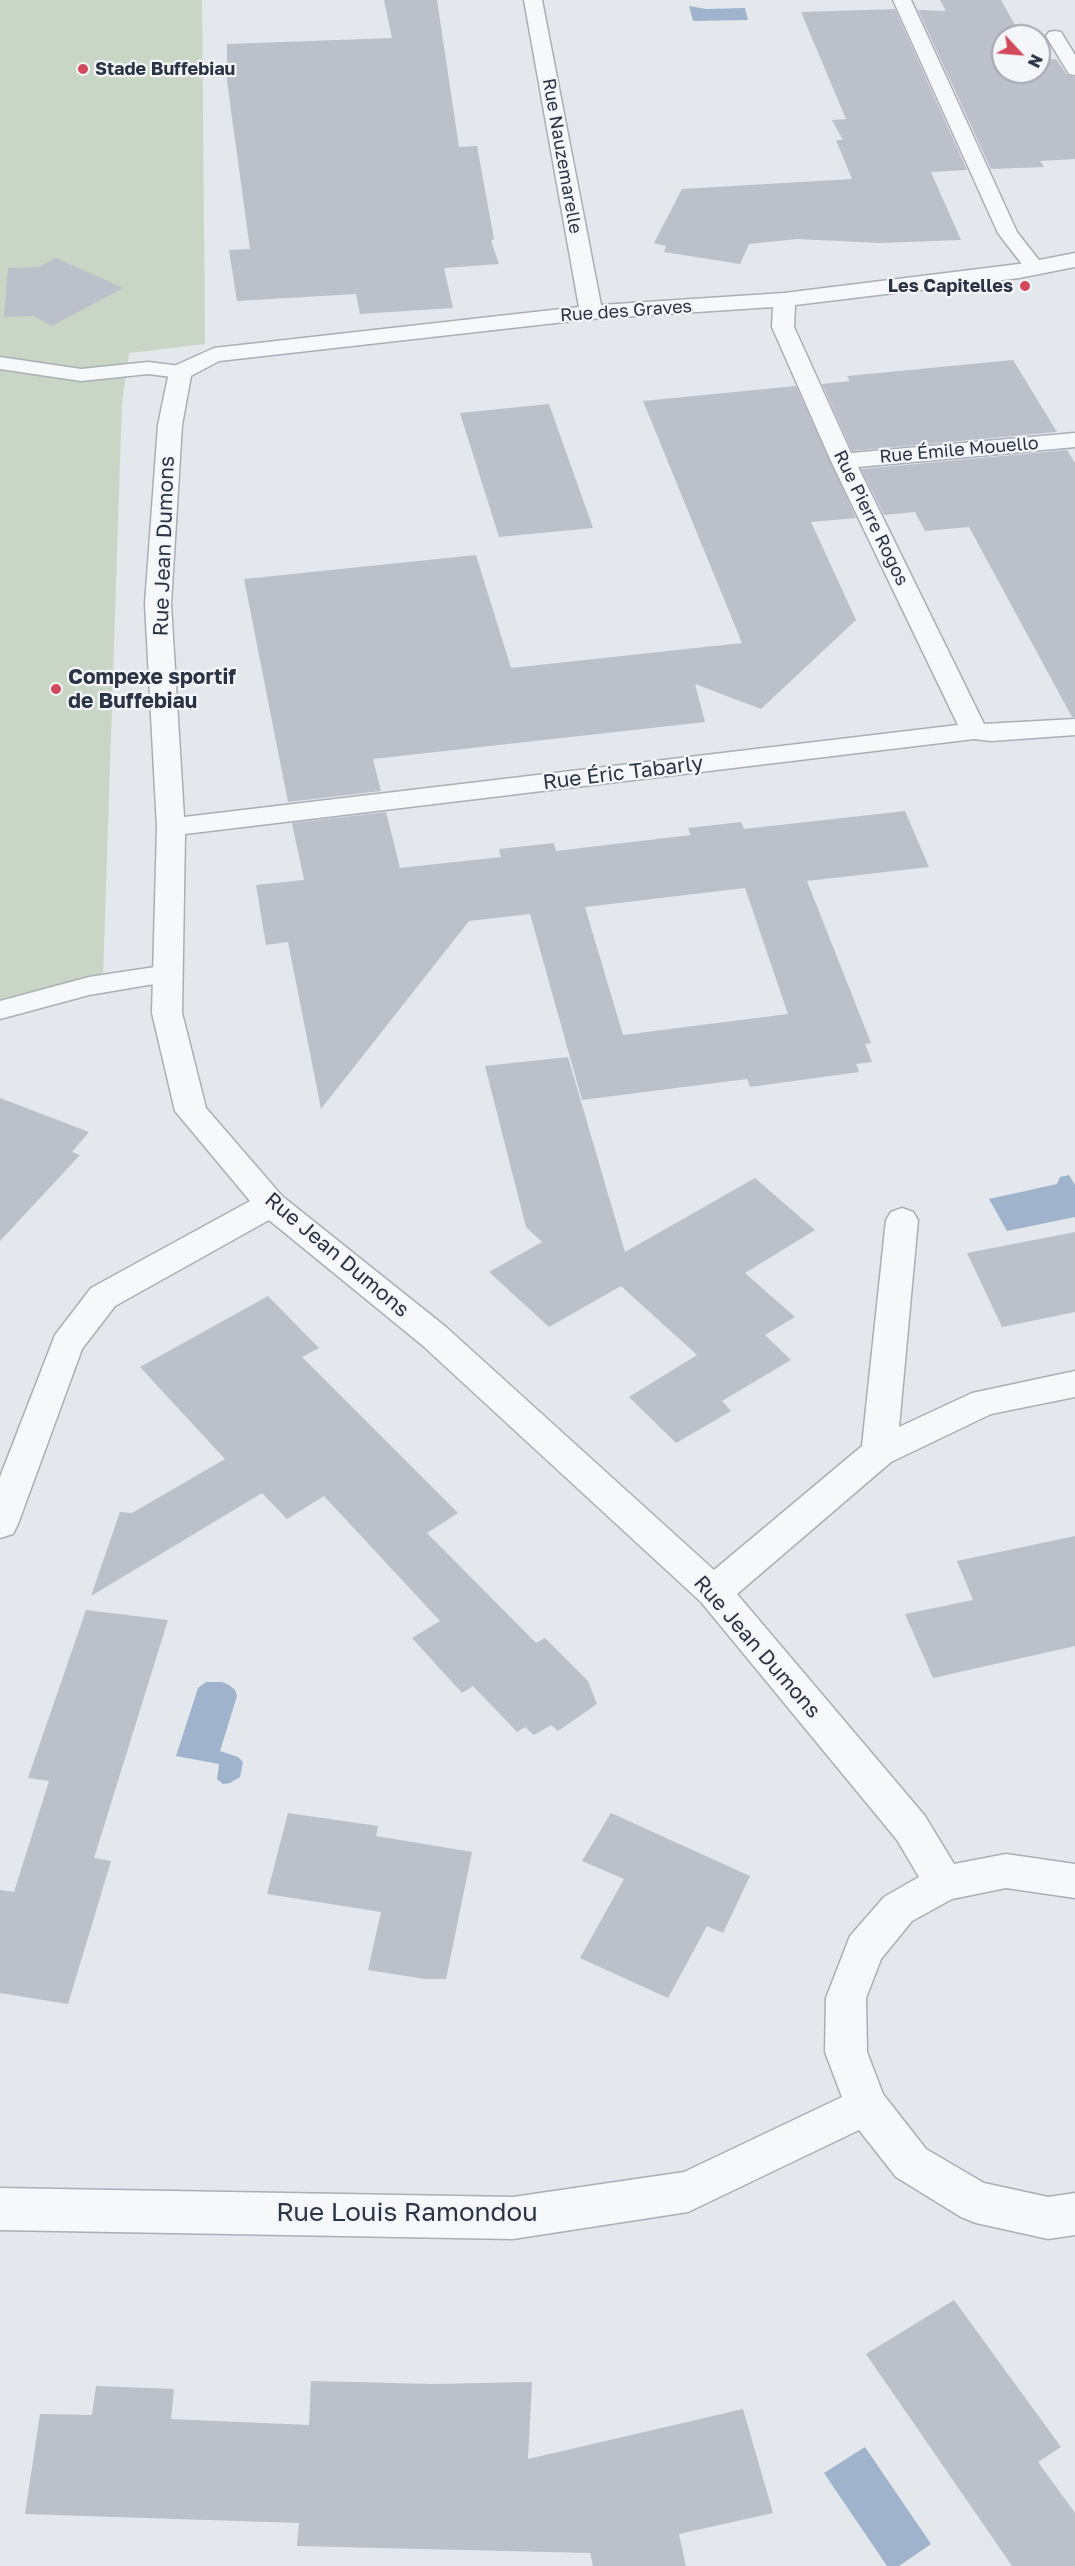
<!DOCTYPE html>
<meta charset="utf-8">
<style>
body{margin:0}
#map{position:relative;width:1075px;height:2566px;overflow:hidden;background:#e4e7ec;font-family:"Golos Text",sans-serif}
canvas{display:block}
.north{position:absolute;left:991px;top:24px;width:60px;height:60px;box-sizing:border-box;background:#f4f6f9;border:2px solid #a4a8b1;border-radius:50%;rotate:116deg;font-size:16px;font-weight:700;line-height:24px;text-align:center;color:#2b3445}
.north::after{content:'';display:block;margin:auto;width:21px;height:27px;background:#d1495b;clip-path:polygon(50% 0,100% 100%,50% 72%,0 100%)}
</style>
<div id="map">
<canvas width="1075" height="2566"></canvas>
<div class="north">N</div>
</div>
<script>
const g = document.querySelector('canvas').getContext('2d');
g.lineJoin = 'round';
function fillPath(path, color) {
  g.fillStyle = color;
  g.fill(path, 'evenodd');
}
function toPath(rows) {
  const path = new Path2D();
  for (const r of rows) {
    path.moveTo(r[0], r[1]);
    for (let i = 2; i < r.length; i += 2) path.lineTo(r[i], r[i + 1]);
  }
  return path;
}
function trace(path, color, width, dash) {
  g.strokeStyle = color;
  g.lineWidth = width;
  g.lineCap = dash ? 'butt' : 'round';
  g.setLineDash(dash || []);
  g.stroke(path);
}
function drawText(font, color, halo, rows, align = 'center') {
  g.font = font + ' "Golos Text",sans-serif';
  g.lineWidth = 4.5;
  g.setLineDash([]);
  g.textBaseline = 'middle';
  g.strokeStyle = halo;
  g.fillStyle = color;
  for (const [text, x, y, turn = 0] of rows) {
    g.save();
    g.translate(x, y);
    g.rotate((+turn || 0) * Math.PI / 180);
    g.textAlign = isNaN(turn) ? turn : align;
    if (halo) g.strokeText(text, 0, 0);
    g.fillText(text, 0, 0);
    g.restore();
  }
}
fillPath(toPath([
 [0,0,202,0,205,344,129,353,122,403,103,976,0,1016]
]), '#c9d6c5');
fillPath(toPath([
 [689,6,706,9,745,8,748,20,693,21],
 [1069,1175,1075,1185,1075,1217,1007,1231,989,1199,1057,1184,1060,1177],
 [206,1682,222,1682,229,1685,235,1690,237,1696,220,1751,238,1757,243,1762,240,1777,230,1783,223,1784,217,1779,219,1764,176,1756,198,1688],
 [865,2447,931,2544,899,2566,887,2566,824,2473]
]), '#9fb4cc');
fillPath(toPath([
 [384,0,437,0,459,147,477,146,494,239,491,241,499,264,444,268,453,308,360,314,356,294,237,301,229,250,250,249,227,81,227,44,392,38],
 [940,0,1001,0,1021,36,1003,36,1003,72,1039,72,1039,60,1056,59,1067,75,1075,77,1075,159,1040,161,1044,167,991,169,918,10,946,11],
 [895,9,967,170,931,172,961,240,880,243,797,239,749,244,740,264,664,252,666,246,654,243,682,189,852,179,836,140,843,140,832,120,846,119,801,12],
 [56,258,123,288,52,326,33,316,4,317,8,268,39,267],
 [1013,360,1057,432,852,451,822,384,850,381,847,376],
 [796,386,856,518,811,522,856,620,761,709,695,684,705,722,373,759,381,791,288,802,244,579,476,555,511,668,742,643,643,401],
 [549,404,593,528,499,537,460,413],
 [1067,450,1075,463,1075,717,1072,717,969,527,925,531,915,512,884,515,861,469],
 [905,811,929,867,807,881,871,1043,865,1044,872,1062,856,1064,859,1072,750,1087,747,1079,582,1100,530,914,469,921,321,1109,288,942,266,945,256,885,304,880,292,823,386,812,400,868,501,857,499,849,554,843,556,851,691,835,688,828,741,822,744,829],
 [745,888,788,1014,623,1035,585,907],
 [568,1057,625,1252,755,1178,815,1230,745,1273,795,1317,765,1335,791,1360,722,1401,731,1411,676,1443,629,1397,697,1355,621,1286,549,1327,489,1272,542,1242,526,1227,485,1066],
 [0,1098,89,1132,72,1152,80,1155,0,1241],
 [1075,1232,1075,1312,1002,1327,967,1253],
 [268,1296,319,1348,302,1357,458,1513,427,1533,536,1643,545,1638,588,1681,597,1704,558,1731,551,1725,534,1735,525,1727,517,1732,473,1686,462,1693,412,1638,440,1621,324,1496,287,1519,262,1493,91,1596,120,1512,132,1513,225,1459,140,1367],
 [1075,1536,1075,1646,933,1678,905,1614,973,1600,957,1561],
 [86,1610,168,1620,94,1858,111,1861,68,2004,0,1993,0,1890,14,1892,49,1781,28,1778],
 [288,1813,378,1826,376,1836,472,1852,446,1979,425,1979,368,1970,381,1912,267,1894],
 [611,1813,750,1876,723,1933,707,1926,668,1998,580,1958,624,1879,582,1861],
 [954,2300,1061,2447,1038,2462,1075,2513,1075,2566,1012,2566,866,2354],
 [311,2381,432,2384,532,2382,528,2459,743,2409,773,2513,679,2534,686,2566,593,2566,590,2553,297,2546,299,2523,25,2514,40,2414,92,2415,96,2386,174,2389,171,2419,309,2425]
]), '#bbc0ca');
const lane = toPath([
 [893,0,911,0,1017,232,1045,268,1042,272,1028,272,998,233,893,0],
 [1055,31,1061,32,1075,55,1075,75,1069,74,1046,36,1049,32,1055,31],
 [0,357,81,369,148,362,180,366,187,368,190,372,187,376,180,378,148,374,81,381,0,369,0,357],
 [168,965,178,968,181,974,178,980,89,995,0,1019,0,1001,89,977,168,965]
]);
const street = toPath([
 [524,0,542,0,601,305,784,293,1019,264,1075,253,1075,267,1019,278,795,305,794,327,851,453,1075,433,1075,447,858,467,984,724,1075,719,1075,735,991,741,974,739,185,834,182,1013,206,1108,282,1196,446,1327,714,1570,862,1446,886,1220,891,1212,902,1208,913,1212,918,1220,899,1427,972,1393,1075,1371,1075,1397,991,1414,891,1462,737,1594,925,1816,954,1864,1006,1854,1075,1864,1075,1898,1006,1888,952,1899,912,1921,881,1959,866,1998,867,2052,883,2094,926,2149,984,2183,1048,2197,1075,2193,1075,2235,1048,2239,976,2223,961,2217,896,2177,859,2130,688,2212,513,2239,0,2230,0,2188,513,2197,684,2172,842,2097,825,2052,826,1998,850,1936,884,1897,919,1877,897,1840,701,1602,422,1345,269,1220,115,1306,82,1349,18,1524,13,1534,0,1538,0,1477,55,1335,91,1288,250,1201,175,1111,152,1013,157,827,145,604,158,425,169,372,172,367,214,348,579,307,524,0],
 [773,307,772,327,831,461,958,725,184,817,171,604,182,425,191,376,219,361,591,319,773,307]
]);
trace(lane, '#a9aeb7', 3);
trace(street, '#a9aeb7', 3);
fillPath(lane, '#f7f8fa');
fillPath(street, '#f7f8fa');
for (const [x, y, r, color] of [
 [83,69,6,"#d1495b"],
 [1025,286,6,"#d1495b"],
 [56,689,6,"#d1495b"]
]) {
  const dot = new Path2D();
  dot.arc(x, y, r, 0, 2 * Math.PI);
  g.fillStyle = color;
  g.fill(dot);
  trace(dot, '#f4f6f9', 2);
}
drawText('bold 18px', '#2b3445', '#f4f6f9', [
 ["Stade Buffebiau",95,69],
 ["Les Capitelles",1013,286,"right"]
], 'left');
drawText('18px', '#2b3445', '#f4f6f9', [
 ["Rue Nauzemarelle",562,156,80],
 ["Rue des Graves",626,311,-4],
 ["Rue Émile Mouello",959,450,-5],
 ["Rue Pierre Rogos",871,518,64]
]);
drawText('21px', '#2b3445', '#f4f6f9', [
 ["Rue Jean Dumons",164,546,-88],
 ["Rue Éric Tabarly",623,773,-7],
 ["Rue Jean Dumons",337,1255,40],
 ["Rue Jean Dumons",757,1647,49]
]);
drawText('bold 21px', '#2b3445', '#f4f6f9', [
 ["Compexe sportif",68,677],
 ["de Buffebiau",68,701]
], 'left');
drawText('26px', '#2b3445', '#f4f6f9', [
 ["Rue Louis Ramondou",407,2213]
]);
</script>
